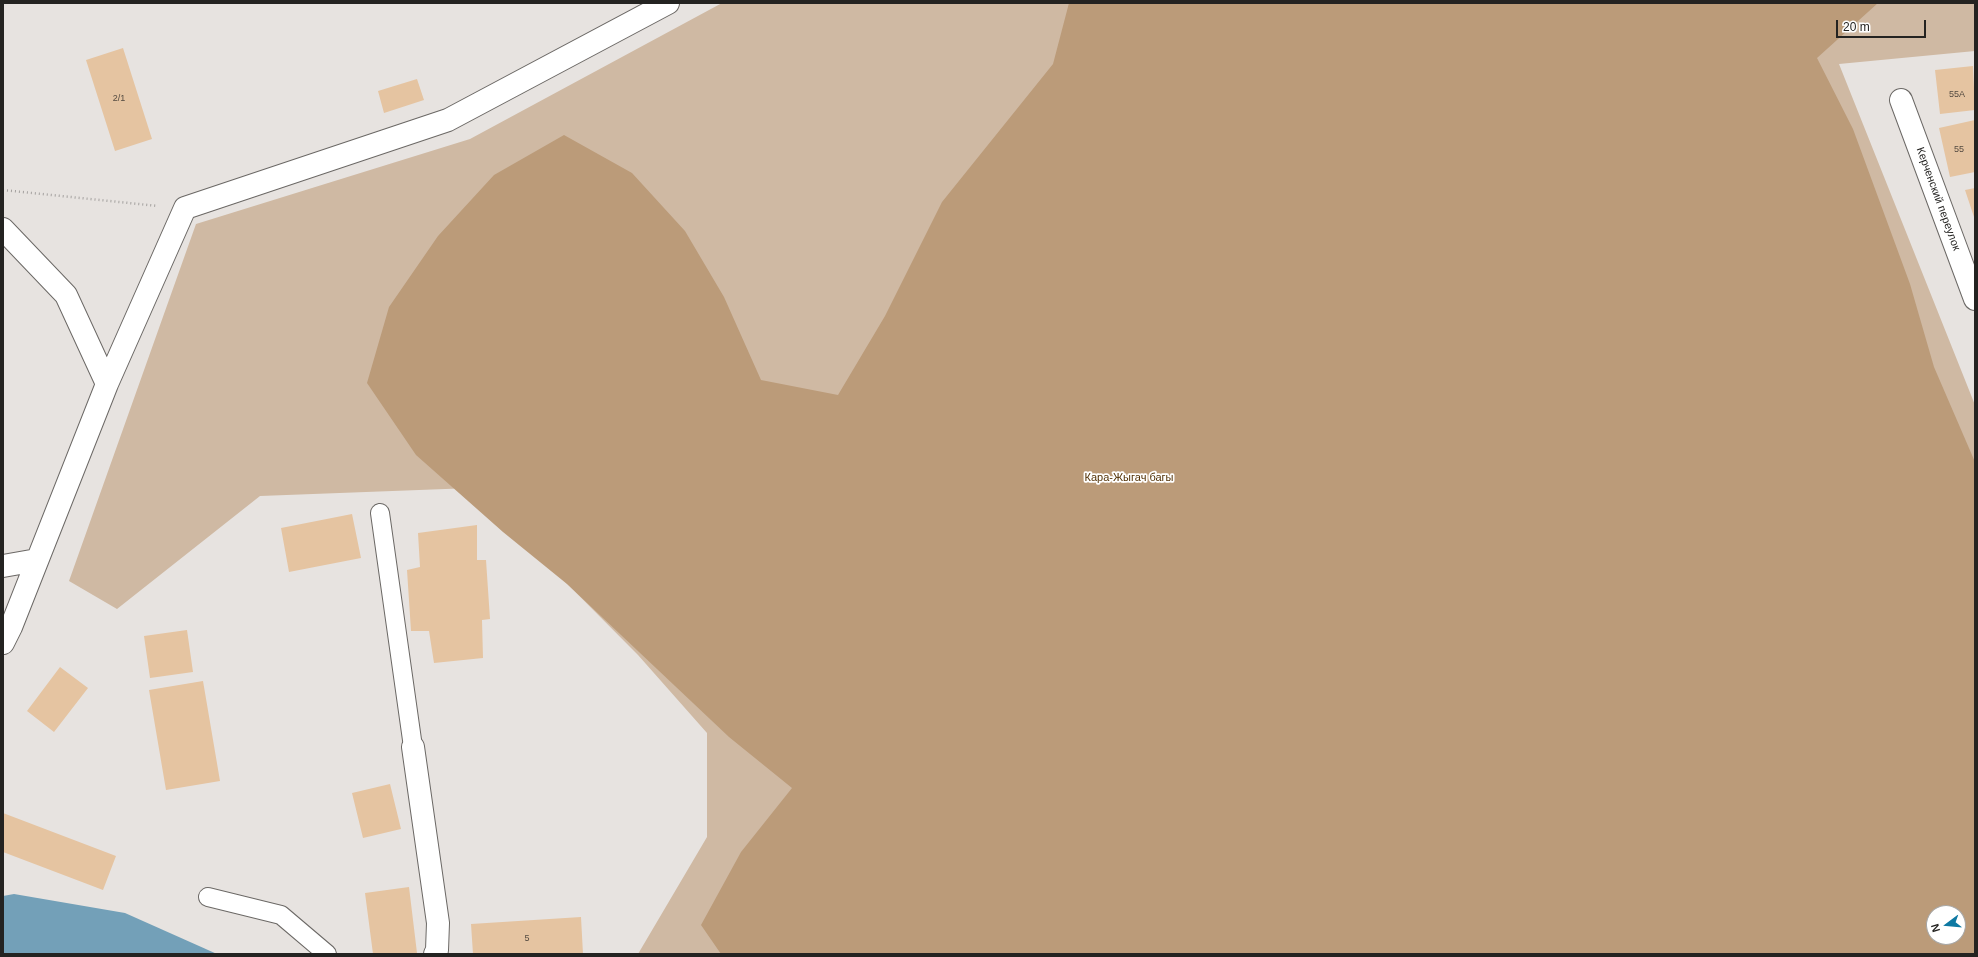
<!DOCTYPE html>
<meta charset="utf-8">
<style>
body{margin:0}
#map{position:relative;width:1978px;height:957px;overflow:hidden;background:#e7e3e0;font-family:Helvetica,sans-serif}
canvas{display:block}
.frame{position:absolute;inset:0;border:4px solid #242321;pointer-events:none}
.north{position:absolute;left:1926px;top:905px;width:40px;height:40px;box-sizing:border-box;background:#fff;border:1px solid #a7a7a6;border-radius:50%;rotate:254deg;font-size:11px;font-weight:700;line-height:16px;text-align:center;color:#242321}
.north::after{content:'';display:block;margin:auto;width:14px;height:18px;background:#0e79a3;clip-path:polygon(50% 0,100% 100%,50% 72%,0 100%)}
.scale{position:absolute;left:1836px;top:20px;width:90px;height:18px;box-sizing:border-box;border:2px solid #242321;border-top:0;padding-left:5px;font-size:12px;line-height:14px;white-space:nowrap;color:#242321;-webkit-text-stroke:3px #fff;paint-order:stroke}
</style>
<div id="map">
<canvas width="1978" height="957"></canvas>
<div class="frame"></div>
<div class="north">N</div>
<div class="scale">20 m</div>
</div>
<script>
const g = document.querySelector('canvas').getContext('2d');
g.lineJoin = 'round';
function fillPath(path, color) {
  g.fillStyle = color;
  g.fill(path, 'evenodd');
}
function toPath(rows) {
  const path = new Path2D();
  for (const r of rows) {
    path.moveTo(r[0], r[1]);
    for (let i = 2; i < r.length; i += 2) path.lineTo(r[i], r[i + 1]);
  }
  return path;
}
function trace(path, color, width, dash) {
  g.strokeStyle = color;
  g.lineWidth = width;
  g.lineCap = dash ? 'butt' : 'round';
  g.setLineDash(dash || []);
  g.stroke(path);
}
function drawText(font, color, halo, rows, align = 'center') {
  g.font = font + ' Helvetica,sans-serif';
  g.lineWidth = 3.5;
  g.setLineDash([]);
  g.textBaseline = 'middle';
  g.strokeStyle = halo;
  g.fillStyle = color;
  for (const [text, x, y, turn = 0] of rows) {
    g.save();
    g.translate(x, y);
    g.rotate((+turn || 0) * Math.PI / 180);
    g.textAlign = isNaN(turn) ? turn : align;
    if (halo) g.strokeText(text, 0, 0);
    g.fillText(text, 0, 0);
    g.restore();
  }
}
fillPath(toPath([
 [722,3,1975,3,1975,51,1839,64,1975,405,1975,954,638,954,707,837,707,733,638,655,472,488,260,496,117,609,69,581,196,224,470,139],
 [1934,913,1958,913,1958,937,1934,937]
]), '#cfb9a3');
fillPath(toPath([
 [1069,3,1878,3,1817,58,1853,129,1910,284,1934,367,1975,462,1975,954,721,954,701,925,741,852,792,788,729,737,567,584,503,532,416,455,367,383,389,307,438,236,494,175,564,135,632,173,685,231,724,297,761,380,838,395,885,316,942,202,1053,64],
 [1934,913,1958,913,1958,937,1934,937]
]), '#bb9b79');
fillPath(toPath([
 [14,894,125,913,217,954,3,954,3,896]
]), '#73a0b8');
fillPath(toPath([
 [123,48,152,139,115,151,86,60],
 [1973,66,1975,110,1940,114,1935,70],
 [417,79,424,100,384,113,378,91],
 [1975,120,1975,172,1950,177,1939,128],
 [1975,188,1975,220,1965,190],
 [352,514,361,558,289,572,281,528],
 [477,525,477,560,486,560,490,619,482,620,483,658,434,663,429,631,411,631,407,570,420,567,418,533],
 [187,630,193,672,150,678,144,636],
 [60,667,88,688,54,732,27,711],
 [203,681,220,781,166,790,149,690],
 [390,784,401,829,363,838,352,793],
 [3,813,116,856,103,890,3,852],
 [409,887,417,953,373,954,365,893],
 [581,917,583,954,473,954,471,924]
]), '#e5c4a1');
const service = toPath([
 [380,513,413,747],
 [208,897,281,915,327,954]
]);
const minor = toPath([
 [1901,100,1975,299],
 [3,229,66,295,107,384],
 [3,566,37,560],
 [3,643,11,627,107,384,185,208,448,120,668,3],
 [413,747,438,923,437,950,435,954]
]);
trace(service, '#6b6865', 20);
trace(minor, '#6b6865', 24);
trace(toPath([
 [3,190,158,206]
]), '#a4a19f', 2.5, [1, 3]);
trace(service, '#fff', 18);
trace(minor, '#fff', 22);
drawText('9px', '#544b41', null, [
 ["55А",1957,95],
 ["2/1",119,99],
 ["55",1959,150],
 ["5",527,939]
]);
drawText('11px', '#242321', '#fff', [
 ["Керченский переулок",1938,199,70]
]);
drawText('11px', '#523105', '#fff', [
 ["Кара-Жыгач багы",1129,478]
]);
</script>
